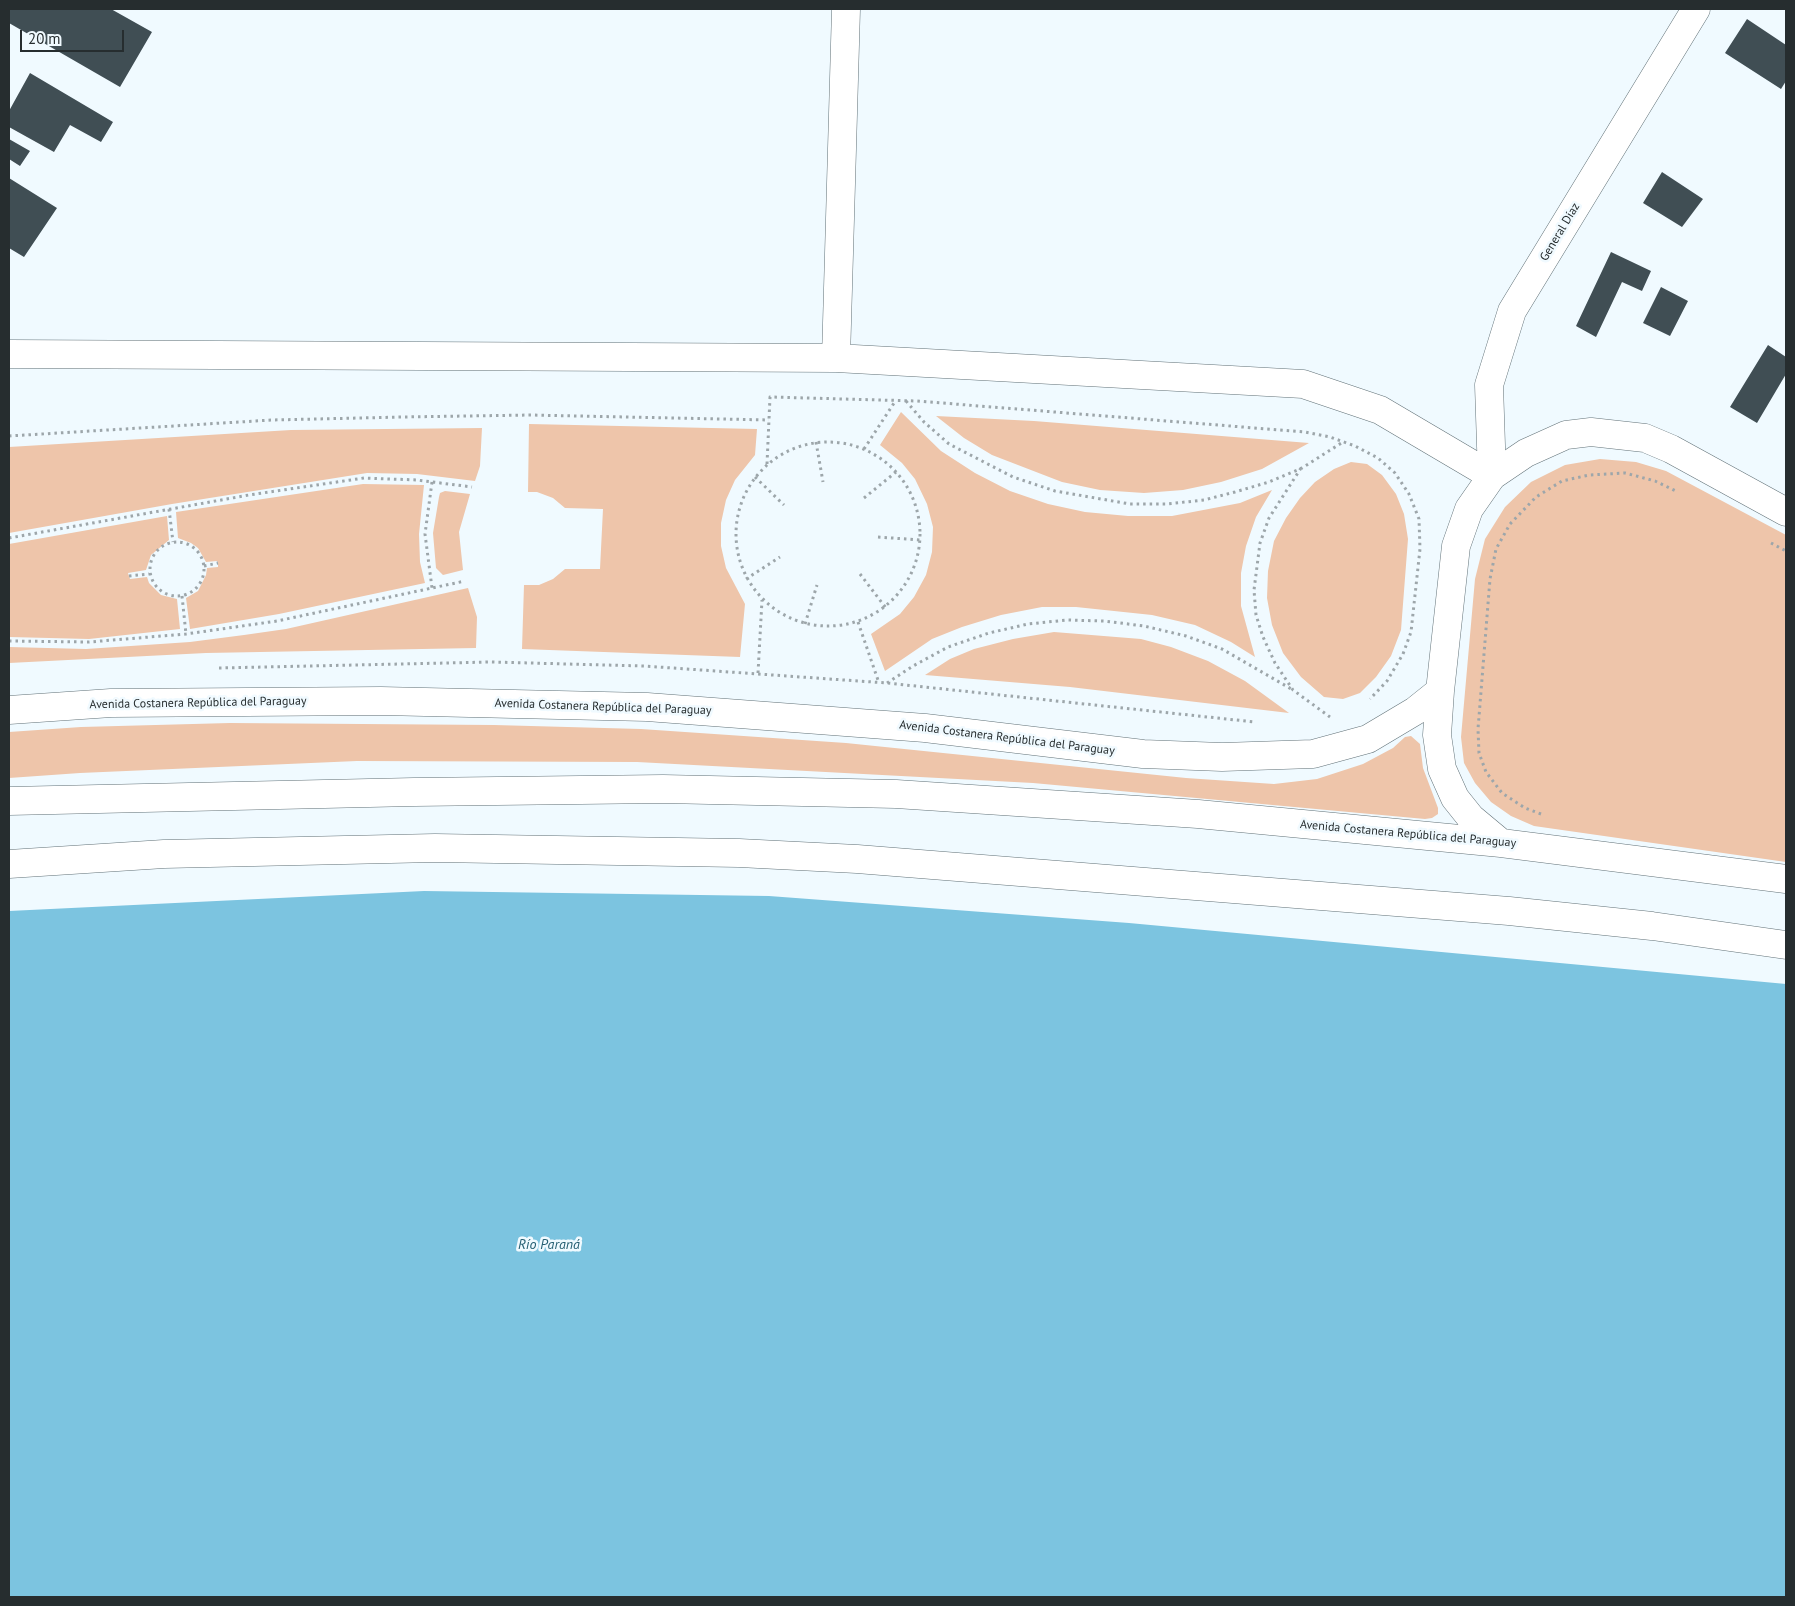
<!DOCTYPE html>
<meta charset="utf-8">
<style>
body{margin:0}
#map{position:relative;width:1795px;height:1606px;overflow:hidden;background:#f0faff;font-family:"PT Sans",sans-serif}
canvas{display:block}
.frame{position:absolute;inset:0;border:10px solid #262d2f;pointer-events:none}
.scale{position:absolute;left:20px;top:30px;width:104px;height:22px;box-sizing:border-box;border:2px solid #262d2f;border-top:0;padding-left:6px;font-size:15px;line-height:18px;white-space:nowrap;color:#262d2f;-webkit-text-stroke:4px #f0faff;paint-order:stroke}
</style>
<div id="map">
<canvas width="1795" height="1606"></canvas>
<div class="frame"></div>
<div class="scale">20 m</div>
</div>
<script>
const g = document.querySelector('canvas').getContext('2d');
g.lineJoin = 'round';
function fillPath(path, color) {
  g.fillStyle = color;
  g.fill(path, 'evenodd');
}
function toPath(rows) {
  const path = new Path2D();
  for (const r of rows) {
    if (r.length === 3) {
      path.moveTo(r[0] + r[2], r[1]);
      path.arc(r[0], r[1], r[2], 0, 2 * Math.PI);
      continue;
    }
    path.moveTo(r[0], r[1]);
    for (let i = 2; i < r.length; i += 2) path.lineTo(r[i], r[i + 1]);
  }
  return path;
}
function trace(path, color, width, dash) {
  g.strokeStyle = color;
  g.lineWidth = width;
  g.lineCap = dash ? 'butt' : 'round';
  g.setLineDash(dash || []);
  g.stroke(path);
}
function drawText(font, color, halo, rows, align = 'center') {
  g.font = font + ' "PT Sans",sans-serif';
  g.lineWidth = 5;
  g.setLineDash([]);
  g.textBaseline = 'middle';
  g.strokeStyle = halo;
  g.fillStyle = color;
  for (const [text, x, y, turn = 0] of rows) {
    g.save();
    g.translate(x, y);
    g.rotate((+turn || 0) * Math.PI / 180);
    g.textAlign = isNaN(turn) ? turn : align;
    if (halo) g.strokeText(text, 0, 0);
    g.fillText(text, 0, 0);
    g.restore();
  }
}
fillPath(toPath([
 [901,412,941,451,975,473,1010,491,1048,504,1085,512,1128,516,1172,516,1240,503,1272,490,1256,517,1246,546,1241,573,1241,606,1255,657,1231,642,1195,625,1152,615,1076,607,1042,607,1001,615,962,627,932,639,885,671,871,634,900,614,914,597,926,575,932,552,933,527,927,504,915,479,902,463,880,445],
 [936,416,1034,421,1309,443,1262,469,1221,482,1183,490,1144,493,1100,490,1062,482,992,455,964,438],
 [529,424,757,429,755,455,735,480,726,500,721,523,721,546,726,568,745,604,740,657,522,649,524,585,539,585,553,579,565,569,600,569,603,509,565,508,553,498,537,492,528,492],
 [482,428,480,466,475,481,417,474,367,473,172,504,9,533,9,447,291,430],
 [1600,459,1636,462,1666,471,1786,535,1786,862,1534,826,1511,816,1491,802,1475,783,1464,763,1461,737,1475,579,1485,539,1505,507,1531,482,1565,465],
 [1351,462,1367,464,1382,475,1396,494,1404,514,1408,539,1401,630,1391,656,1376,677,1360,693,1343,699,1324,697,1301,677,1283,653,1272,625,1267,598,1268,571,1274,541,1286,518,1300,498,1315,482,1334,469],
 [363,484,424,485,419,534,420,562,425,583,279,614,190,629,186,598,198,591,206,575,207,568,218,567,218,563,217,561,206,562,198,548,191,543,178,538,176,512],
 [445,491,470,494,459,532,463,570,443,575,436,568,433,533,439,497,440,493],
 [167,516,169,540,151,555,146,570,128,573,130,579,147,577,149,583,161,595,177,599,180,629,89,639,9,637,9,544],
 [468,588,477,617,476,648,206,653,9,663,9,647,86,649,190,642,244,635,286,629],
 [1054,632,1141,639,1171,647,1208,661,1245,681,1289,713,1070,687,925,675,950,659,974,649,1013,639],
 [230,723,494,725,641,729,846,743,1186,778,1274,784,1317,779,1363,764,1393,748,1405,737,1411,736,1420,744,1423,768,1438,808,1438,814,1432,818,1425,819,1033,783,637,762,357,761,80,773,9,778,9,732,81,727]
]), '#eec5aa');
fillPath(toPath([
 [424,891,769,896,1129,923,1786,984,1786,1597,9,1597,9,911]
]), '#7cc4e0');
fillPath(toPath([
 [9,9,111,9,152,32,120,87,9,23],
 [1747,19,1786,45,1786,81,1781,89,1725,53],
 [30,73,113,122,101,142,70,125,54,152,9,127,9,111],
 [9,139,30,151,20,166,9,159],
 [1662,172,1703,199,1682,227,1643,203],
 [9,178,57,208,24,257,9,248],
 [1611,252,1651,271,1642,291,1622,282,1596,337,1576,326],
 [1661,287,1688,301,1670,336,1643,323],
 [1768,345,1786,357,1786,374,1757,423,1730,407]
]), '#404e54');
const street = toPath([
 [9,354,836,358,1303,384,1380,410,1492,476],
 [836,358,846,9],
 [1492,476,1489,385,1512,311,1696,9],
 [9,864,164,854,435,848,739,853,857,859,1509,911,1652,926,1786,945]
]);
const secondary = toPath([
 [1440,691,1437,735,1442,769,1455,798,1471,818,1501,843],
 [9,710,111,703,381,701,647,707,925,728,1143,754,1222,757,1313,754,1368,739,1415,711,1440,691,1456,546,1469,509,1492,476,1526,453,1566,435,1591,432,1645,438,1671,449,1786,512],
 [9,801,414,792,663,789,896,794,1198,814,1501,843,1786,879]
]);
trace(street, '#627278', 29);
trace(secondary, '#627278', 29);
trace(toPath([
 [906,401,924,422,949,444,1013,477,1055,491,1130,504,1167,504,1204,500,1235,492,1269,482,1302,468,1343,442],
 [9,436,272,420,403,417,530,415,769,420],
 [828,534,92],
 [816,442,823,482],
 [864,449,896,400],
 [767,464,770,397,917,401,1305,432,1330,437,1355,446,1378,458,1395,473,1409,494,1419,519,1420,549,1411,632,1403,654,1387,681,1370,699],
 [1301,468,1269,518,1260,543,1254,590,1256,615,1263,637,1275,663,1293,690,1330,717],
 [755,477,784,505],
 [432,482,425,534,432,588],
 [864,498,896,472],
 [169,509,173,542],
 [878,537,920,540],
 [9,538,249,495,364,478,417,480,472,487],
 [177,569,27],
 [1771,543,1786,551],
 [204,566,218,563],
 [860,574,886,608],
 [129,576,149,574],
 [746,579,780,557],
 [182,596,186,634],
 [858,622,879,683],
 [805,624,817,585],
 [9,641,89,642,186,634,277,621,465,581],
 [219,668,491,662,644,666,887,683,1255,722],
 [758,673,762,600],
 [887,683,913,666,948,647,989,633,1028,624,1067,620,1104,621,1144,626,1186,636,1222,649,1293,690],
 [1541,814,1525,808,1502,793,1486,772,1479,753,1478,729,1490,579,1496,549,1510,524,1536,497,1562,481,1589,475,1625,473,1655,481,1678,492]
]), '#9da6aa', 3, [2.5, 4]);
trace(street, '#fff', 28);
trace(secondary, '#fff', 28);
drawText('12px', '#262d2f', '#f0faff', [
 ["General Díaz",1560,232,-59],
 ["Avenida Costanera República del Paraguay",198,703,-1],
 ["Avenida Costanera República del Paraguay",603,707,2],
 ["Avenida Costanera República del Paraguay",1007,738,7],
 ["Avenida Costanera República del Paraguay",1408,834,5]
]);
drawText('italic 14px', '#255f73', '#f0faff', [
 ["Río Paraná",549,1245]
]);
</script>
